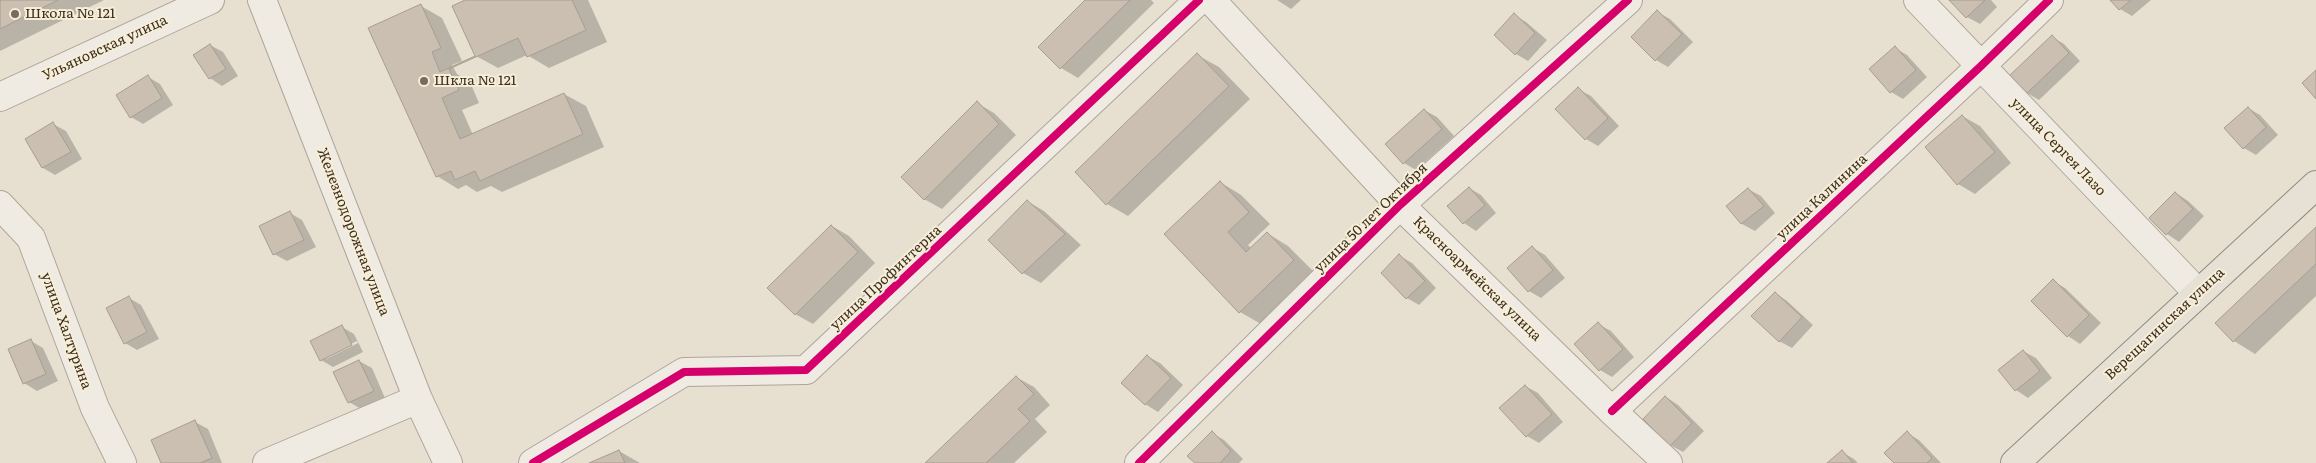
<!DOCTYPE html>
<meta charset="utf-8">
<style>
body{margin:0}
canvas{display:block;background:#e7e0d1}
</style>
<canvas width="2316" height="463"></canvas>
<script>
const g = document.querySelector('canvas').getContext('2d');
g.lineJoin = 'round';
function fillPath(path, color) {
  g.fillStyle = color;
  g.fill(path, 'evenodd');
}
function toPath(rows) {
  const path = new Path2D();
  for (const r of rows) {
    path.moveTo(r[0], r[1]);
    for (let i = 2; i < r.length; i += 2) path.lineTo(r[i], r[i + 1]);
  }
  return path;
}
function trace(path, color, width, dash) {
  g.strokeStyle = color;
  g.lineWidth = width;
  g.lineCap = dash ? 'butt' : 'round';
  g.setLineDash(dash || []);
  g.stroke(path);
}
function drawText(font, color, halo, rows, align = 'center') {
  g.font = font + ' Literata,serif';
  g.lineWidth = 4;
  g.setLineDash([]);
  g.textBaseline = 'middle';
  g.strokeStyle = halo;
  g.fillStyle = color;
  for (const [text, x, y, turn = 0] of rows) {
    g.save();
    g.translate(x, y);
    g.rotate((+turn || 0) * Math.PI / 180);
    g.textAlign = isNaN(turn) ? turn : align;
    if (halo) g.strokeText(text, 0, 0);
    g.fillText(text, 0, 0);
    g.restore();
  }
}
fillPath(toPath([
 [0,0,104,0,0,51],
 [468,0,588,0,607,42,549,68,527,55,498,68,476,56],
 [1087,0,1151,0,1154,3,1078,78,1061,68],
 [1277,0,1301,0,1291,9],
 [1951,0,1991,0,1997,7,1980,24,1967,17],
 [2112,0,2151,0,2132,16,2120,9],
 [421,6,442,18,462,61,452,65,457,74,470,82,479,103,462,110,473,135,564,94,586,106,604,147,502,192,491,186,477,192,466,185,458,189,437,176],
 [1657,12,1670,19,1693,42,1668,67,1656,60,1632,37],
 [1514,15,1526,22,1547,40,1528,61,1516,54],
 [2052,37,2064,44,2080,61,2039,100,2027,93],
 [210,45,223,52,238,76,222,86,210,78],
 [1895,48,1907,55,1927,77,1903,99,1891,92],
 [1197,55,1219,67,1250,99,1128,216,1107,204,1076,172],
 [148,77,160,84,173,105,143,124,131,117],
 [1578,89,1591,96,1619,126,1598,146,1586,139],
 [977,103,994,113,1016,135,942,209,924,199],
 [2248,108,2260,115,2278,135,2256,155,2244,148],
 [1424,110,1437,117,1454,136,1416,170,1404,163,1387,144],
 [1962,116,1980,126,2011,163,1975,194,1958,184],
 [53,124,66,131,82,159,55,175,43,168,26,140],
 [1220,182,1241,195,1270,224,1248,245,1251,248,1267,233,1288,246,1315,273,1261,324,1240,312],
 [1469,188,1481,195,1496,213,1476,231,1464,223,1448,206],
 [1748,189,1761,196,1775,213,1755,231,1742,224,1728,206],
 [2176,193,2188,201,2204,216,2179,242,2167,234,2151,218],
 [1027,201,1044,211,1081,245,1041,283,1023,273,990,240],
 [290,213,302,220,316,247,287,261,274,254],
 [832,226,849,236,875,263,813,324,795,314],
 [2316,229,2316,296,2255,354,2234,341,2216,323],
 [1533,248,1545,255,1565,278,1541,298,1529,291,1509,268],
 [1400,256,1412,263,1436,288,1419,305,1407,298],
 [2053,281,2065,288,2101,323,2080,344,2068,336,2033,301],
 [1775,293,1787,301,1813,325,1792,348,1779,341],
 [129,298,141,305,159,339,137,350,125,343],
 [1598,324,1611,331,1634,357,1612,377,1600,370],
 [342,327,354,334,363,352,333,367,321,360],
 [357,341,358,343,326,359,326,356],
 [31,341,43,348,58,381,37,391,24,383,9,350],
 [2023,351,2036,358,2052,378,2028,398,2016,390,2000,370],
 [1147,356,1160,363,1183,385,1158,412,1145,404],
 [359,361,372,368,385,398,361,409,349,402],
 [1016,377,1034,387,1050,405,1035,419,1047,432,1014,463,926,463],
 [1525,386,1538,393,1563,422,1539,443,1527,436,1501,408],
 [1666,397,1678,405,1704,431,1683,452,1670,445],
 [195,422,208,429,222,463,162,463],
 [1212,433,1224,440,1243,459,1239,463,1196,463],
 [1907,433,1919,440,1941,463,1896,463],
 [619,451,640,463,592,463],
 [1842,452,1854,459,1858,463,1829,463]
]), '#0003');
const building = toPath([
 [0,0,58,0,0,29,0,0],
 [465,0,572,0,586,30,527,57,518,38,449,69,459,90,442,98,460,139,564,93,583,134,480,181,475,171,455,180,451,171,436,177,368,28,421,4,441,48,432,52,440,72,475,56,452,6,465,0],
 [1085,0,1130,0,1060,69,1038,47,1085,0],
 [1949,0,1985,0,1966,18,1949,0],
 [2110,0,2131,0,2119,10,2110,0],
 [1657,10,1682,34,1655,61,1631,37,1657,10],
 [1514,13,1535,33,1515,55,1494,35,1514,13],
 [2052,35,2069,53,2026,94,2009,76,2052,35],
 [210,44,226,69,209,79,193,55,210,44],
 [1895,46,1916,70,1890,93,1869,69,1895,46],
 [1197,53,1229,86,1106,205,1075,172,1197,53],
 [2316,70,2316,99,2302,83,2316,70],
 [148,75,162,98,130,118,116,95,148,75],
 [1578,87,1608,118,1585,140,1555,109,1578,87],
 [977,101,999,124,924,200,901,177,977,101],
 [2248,107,2266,127,2243,149,2224,128,2248,107],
 [1424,109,1442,129,1403,164,1385,144,1424,109],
 [1962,115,1995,152,1957,185,1925,147,1962,115],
 [53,122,71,152,42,168,25,139,53,122],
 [1220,181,1249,212,1228,232,1246,252,1267,232,1294,260,1239,313,1164,234,1220,181],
 [1469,187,1485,205,1463,224,1447,206,1469,187],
 [1748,188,1764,206,1741,224,1726,206,1748,188],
 [2175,192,2193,209,2166,235,2149,218,2175,192],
 [1027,200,1065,234,1022,274,988,240,1027,200],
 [290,211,304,240,273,255,259,226,290,211],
 [831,225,858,252,795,315,767,288,831,225],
 [2316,227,2316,264,2233,342,2215,323,2316,227],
 [1532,246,1553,270,1528,292,1507,268,1532,246],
 [1399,254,1425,281,1406,299,1381,273,1399,254],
 [2053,279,2089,315,2067,337,2031,301,2053,279],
 [1775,292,1802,317,1779,342,1751,316,1775,292],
 [129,296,147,332,124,344,106,308,129,296],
 [1598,322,1623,349,1599,371,1574,344,1598,322],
 [342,325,352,345,320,361,310,341,342,325],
 [31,339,46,374,23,384,8,349,31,339],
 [2023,350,2040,371,2015,391,1998,370,2023,350],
 [1147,355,1171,378,1145,405,1121,383,1147,355],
 [359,360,374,391,348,403,333,372,359,360],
 [1016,376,1034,394,1018,409,1030,421,986,463,925,463,1016,376],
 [1525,385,1552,414,1526,437,1499,408,1525,385],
 [1665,396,1692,423,1670,446,1643,419,1665,396],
 [195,420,212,458,200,463,161,463,151,440,195,420],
 [1212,431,1231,451,1220,463,1195,463,1187,456,1212,431],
 [1907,431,1932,458,1927,463,1894,463,1884,453,1907,431],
 [619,450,625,463,589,463,619,450],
 [1842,450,1853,463,1827,463,1842,450]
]);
fillPath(building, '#cbbfb2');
trace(building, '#a89c90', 1);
const minor = toPath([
 [262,0,418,399,448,463],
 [1211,0,1400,205,1612,411,1668,463],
 [1918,0,2198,293],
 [0,97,210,0],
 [0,205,31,238,95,408,122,463],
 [1612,411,1981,66,2049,0],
 [267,463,418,399],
 [533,463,684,372,806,370,1199,0],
 [1139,463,1400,205,1628,0]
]);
const major = toPath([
 [2015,463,2316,185]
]);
trace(minor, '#ada599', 30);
trace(major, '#928b80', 30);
trace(minor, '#efebe3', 28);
trace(major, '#e6e1d4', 28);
trace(toPath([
 [1612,411,1981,66,2049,0],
 [533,463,684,372,806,370,1199,0],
 [1139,463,1400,205,1628,0]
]), '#d6006c', 8);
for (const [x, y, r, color] of [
 [15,14,5,"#786c5e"],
 [424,81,5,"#786c5e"]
]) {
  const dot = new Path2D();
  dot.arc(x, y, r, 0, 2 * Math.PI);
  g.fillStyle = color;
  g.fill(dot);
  trace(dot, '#f7eed8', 2);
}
drawText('14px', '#3d2e20', '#f7eed8', [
 ["Школа № 121",25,14],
 ["Шкла № 121",434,81]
], 'left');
drawText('14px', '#3d2e20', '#f7eed8', [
 ["Ульяновская улица",105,48,-25],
 ["улица Сергея Лазо",2058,147,46],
 ["улица Калинина",1822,197,-43],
 ["улица 50 лет Октября",1371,218,-44],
 ["Железнодорожная улица",353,232,69],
 ["улица Профинтерна",886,278,-43],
 ["Красноармейская улица",1477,279,44],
 ["Верещагинская улица",2165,324,-43],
 ["улица Халтурина",66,331,70]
]);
</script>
